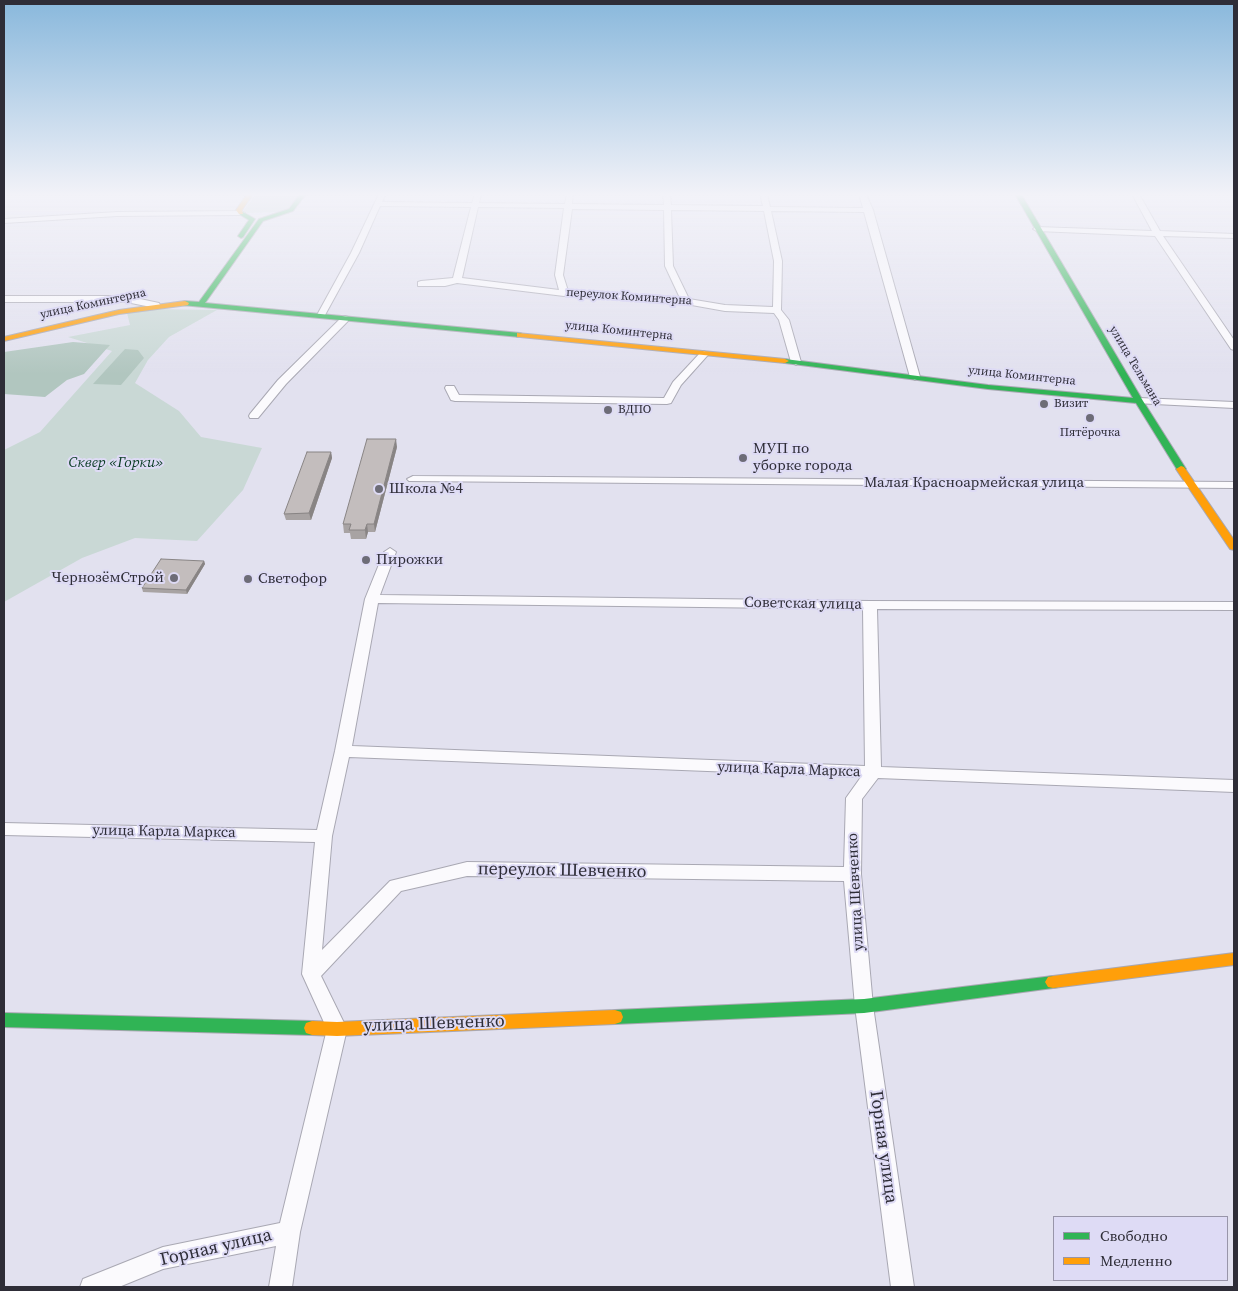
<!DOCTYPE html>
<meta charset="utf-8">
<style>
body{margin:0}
#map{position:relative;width:1238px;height:1291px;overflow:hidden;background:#e2e1ef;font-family:"Source Serif 4",serif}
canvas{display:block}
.frame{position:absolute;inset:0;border:5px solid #2e2d37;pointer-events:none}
.legend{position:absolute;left:1053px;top:1216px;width:175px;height:65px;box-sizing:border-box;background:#dedbf5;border:1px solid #9895a9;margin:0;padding:6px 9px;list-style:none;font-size:15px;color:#2e2d37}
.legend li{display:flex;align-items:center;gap:10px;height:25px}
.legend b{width:25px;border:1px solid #9895a9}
</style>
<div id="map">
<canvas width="1238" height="1291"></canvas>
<div class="frame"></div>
<ul class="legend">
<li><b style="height:6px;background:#30b455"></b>Свободно</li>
<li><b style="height:6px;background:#ff9f0a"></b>Медленно</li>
</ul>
</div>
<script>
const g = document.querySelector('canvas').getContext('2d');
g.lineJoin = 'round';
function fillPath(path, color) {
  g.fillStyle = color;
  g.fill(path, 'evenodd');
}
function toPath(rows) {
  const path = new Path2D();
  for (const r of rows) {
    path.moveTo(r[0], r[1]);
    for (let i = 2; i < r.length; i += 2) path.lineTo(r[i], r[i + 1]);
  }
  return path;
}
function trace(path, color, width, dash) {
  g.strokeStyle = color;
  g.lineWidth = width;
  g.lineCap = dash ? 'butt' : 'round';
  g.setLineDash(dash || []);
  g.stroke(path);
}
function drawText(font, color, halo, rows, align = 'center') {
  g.font = font + ' "Source Serif 4",serif';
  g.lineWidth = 4;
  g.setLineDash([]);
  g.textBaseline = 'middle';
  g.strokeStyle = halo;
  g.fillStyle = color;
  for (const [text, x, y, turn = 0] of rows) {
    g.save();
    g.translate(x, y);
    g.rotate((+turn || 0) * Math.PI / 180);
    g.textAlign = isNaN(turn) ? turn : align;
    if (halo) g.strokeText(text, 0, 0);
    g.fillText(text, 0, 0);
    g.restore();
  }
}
fillPath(toPath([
 [256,194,300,194,288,209,280,212,247,213,243,211],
 [150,309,217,310,169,337,148,360,135,383,179,411,201,437,262,448,243,490,197,541,135,538,82,558,4,602,4,450,40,432,112,351,68,337,130,325,127,313]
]), '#c9d8d5');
fillPath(toPath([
 [73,342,110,345,84,374,67,380,45,397,4,394,4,352],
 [125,349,138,350,144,358,121,385,93,384]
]), '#b1c6bf');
const street = toPath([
 [379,194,386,194,382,202,472,203,475,194,481,194,479,203,565,204,567,194,573,194,572,204,664,205,663,194,670,194,671,205,763,206,760,194,767,194,770,207,863,208,859,194,866,194,873,210,920,377,915,380,910,377,864,212,771,211,782,261,781,310,789,320,801,362,796,365,791,362,779,320,774,313,725,311,686,304,564,296,457,283,445,286,418,286,418,282,421,281,453,278,471,207,380,206,359,253,325,315,324,317,318,317,317,315,351,253,379,194],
 [478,207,564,208,555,275,559,290,462,278,478,207],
 [572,209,664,210,665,266,680,298,568,291,563,275,572,209],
 [671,210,764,211,774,261,773,307,725,305,689,299,673,266,671,210],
 [1132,194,1139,194,1160,231,1234,234,1234,238,1163,236,1234,340,1234,350,1231,349,1155,236,1037,231,1033,229,1037,227,1152,231,1132,194],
 [241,211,245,213,244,215,117,216,4,223,4,219,117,212,241,211],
 [4,296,126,296,159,303,160,305,156,308,126,302,4,302,4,296],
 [345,316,348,317,348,321,286,384,258,418,250,418,249,416,250,414,278,380,342,317,345,316],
 [704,351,709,354,707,356,681,385,671,403,667,404,455,401,451,400,445,388,446,386,454,386,459,395,664,398,673,382,701,352,704,351],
 [1139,398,1234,402,1234,408,1135,403,1134,401,1139,398],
 [413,476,1234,482,1234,488,409,481,407,479,413,476],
 [390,548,396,552,380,595,870,601,1234,602,1234,610,877,609,881,767,1234,780,1234,792,878,778,862,799,861,874,873,1006,914,1287,891,1287,855,1006,844,881,467,876,401,891,321,976,347,1029,300,1232,292,1287,269,1287,276,1246,163,1269,119,1287,80,1287,83,1279,163,1247,280,1223,327,1029,302,974,315,842,4,835,4,823,317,830,335,751,365,599,384,552,390,548],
 [378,603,863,609,865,766,352,746,378,603],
 [349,757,861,777,846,798,844,867,467,862,390,881,322,950,332,836,349,757]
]);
const fast = toPath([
 [300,194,306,194,293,211,263,221,205,303,520,333,524,335,520,337,182,305,181,303,185,301,199,302,259,219,289,209,300,194],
 [1015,194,1021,194,1143,401,1186,469,1184,471,1178,471,1136,403,988,389,785,363,781,361,785,359,988,385,1133,398,1015,194],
 [239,212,243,212,255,219,243,237,241,238,238,236,249,220,239,214,239,212],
 [1053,976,1058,977,1061,982,1058,987,1053,988,864,1013,615,1024,609,1022,607,1017,609,1012,615,1010,864,999,1053,976],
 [4,1013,312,1021,318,1023,320,1028,318,1033,312,1035,4,1027,4,1013]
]);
const slow = toPath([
 [247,194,253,194,242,210,243,214,239,214,236,210,247,194],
 [185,301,189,303,188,305,119,314,4,341,4,337,119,310,185,301],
 [517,333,785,359,789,361,785,363,520,337,517,337,517,333],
 [1181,466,1184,467,1234,540,1234,550,1230,549,1176,469,1181,466],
 [1234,953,1234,965,1053,988,1048,987,1045,982,1048,977,1053,976,1234,953],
 [615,1010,621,1012,623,1017,621,1022,615,1024,337,1036,312,1035,306,1033,304,1028,306,1023,312,1021,337,1022,615,1010]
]);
trace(street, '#a9a8b3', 2);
trace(fast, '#a9a8b3', 2);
trace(slow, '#a9a8b3', 2);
fillPath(street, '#fbfafd');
fillPath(fast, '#30b455');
fillPath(slow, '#ff9f0a');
fillPath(toPath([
 [397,447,375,532,368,532,366,539,351,539,350,533,344,533,343,524],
 [331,452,332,458,311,520,286,520,284,514],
 [204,561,205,564,187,594,143,592,142,588]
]), '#a8a3a3');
fillPath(toPath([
 [396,439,397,447,375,532,374,524],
 [331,452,332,458,311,520,309,513],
 [367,524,368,532,366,539,365,530],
 [204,561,205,564,187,594,186,590]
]), '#888484');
const building = toPath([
 [367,439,396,439,374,524,367,524,365,530,349,530,351,524,343,524,367,439],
 [307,452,331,452,309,513,284,514,307,452],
 [161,559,204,561,186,590,142,588,161,559]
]);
fillPath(building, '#c3bdbd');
trace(building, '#888484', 1);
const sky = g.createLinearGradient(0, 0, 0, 374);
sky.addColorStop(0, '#89b8dc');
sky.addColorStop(0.52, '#f2f2f8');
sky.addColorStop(1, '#f2f2f800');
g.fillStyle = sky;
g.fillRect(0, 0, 1238, 374);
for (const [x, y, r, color] of [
 [1044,404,5,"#6d6c77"],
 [608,410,5,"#6d6c77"],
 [1090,418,5,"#6d6c77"],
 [743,458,5,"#6d6c77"],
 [379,489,5,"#6d6c77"],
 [366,560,5,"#6d6c77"],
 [174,578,5,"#6d6c77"],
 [248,579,5,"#6d6c77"]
]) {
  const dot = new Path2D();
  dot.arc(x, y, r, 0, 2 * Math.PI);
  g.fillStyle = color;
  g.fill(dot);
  trace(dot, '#dedbf5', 2);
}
drawText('12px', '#2e2d37', '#dedbf5', [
 ["переулок Коминтерна",629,297,4],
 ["улица Коминтерна",93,304,-12],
 ["улица Коминтерна",619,331,6],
 ["улица Тельмана",1135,366,59],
 ["улица Коминтерна",1022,376,6]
]);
drawText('12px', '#2e2d37', '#dedbf5', [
 ["Визит",1054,404],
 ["ВДПО",618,410],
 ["Пятёрочка",1090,433,"center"]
], 'left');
drawText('15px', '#2e2d37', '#dedbf5', [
 ["МУП по",753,449],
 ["уборке города",753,466],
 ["Школа №4",389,489],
 ["Пирожки",376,560],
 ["ЧернозёмСтрой",164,578,"right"],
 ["Светофор",258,579]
], 'left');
drawText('italic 15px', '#0b3d25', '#dedbf5', [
 ["Сквер «Горки»",116,463]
]);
drawText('15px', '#2e2d37', '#dedbf5', [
 ["Малая Красноармейская улица",974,483],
 ["Советская улица",803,604,1],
 ["улица Карла Маркса",789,770,2],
 ["улица Карла Маркса",164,832,1],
 ["улица Шевченко",856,892,-93]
]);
drawText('18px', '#2e2d37', '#dedbf5', [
 ["переулок Шевченко",562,871,1],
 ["улица Шевченко",434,1024,-2],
 ["Горная улица",883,1147,82],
 ["Горная улица",216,1248,-13]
]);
</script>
